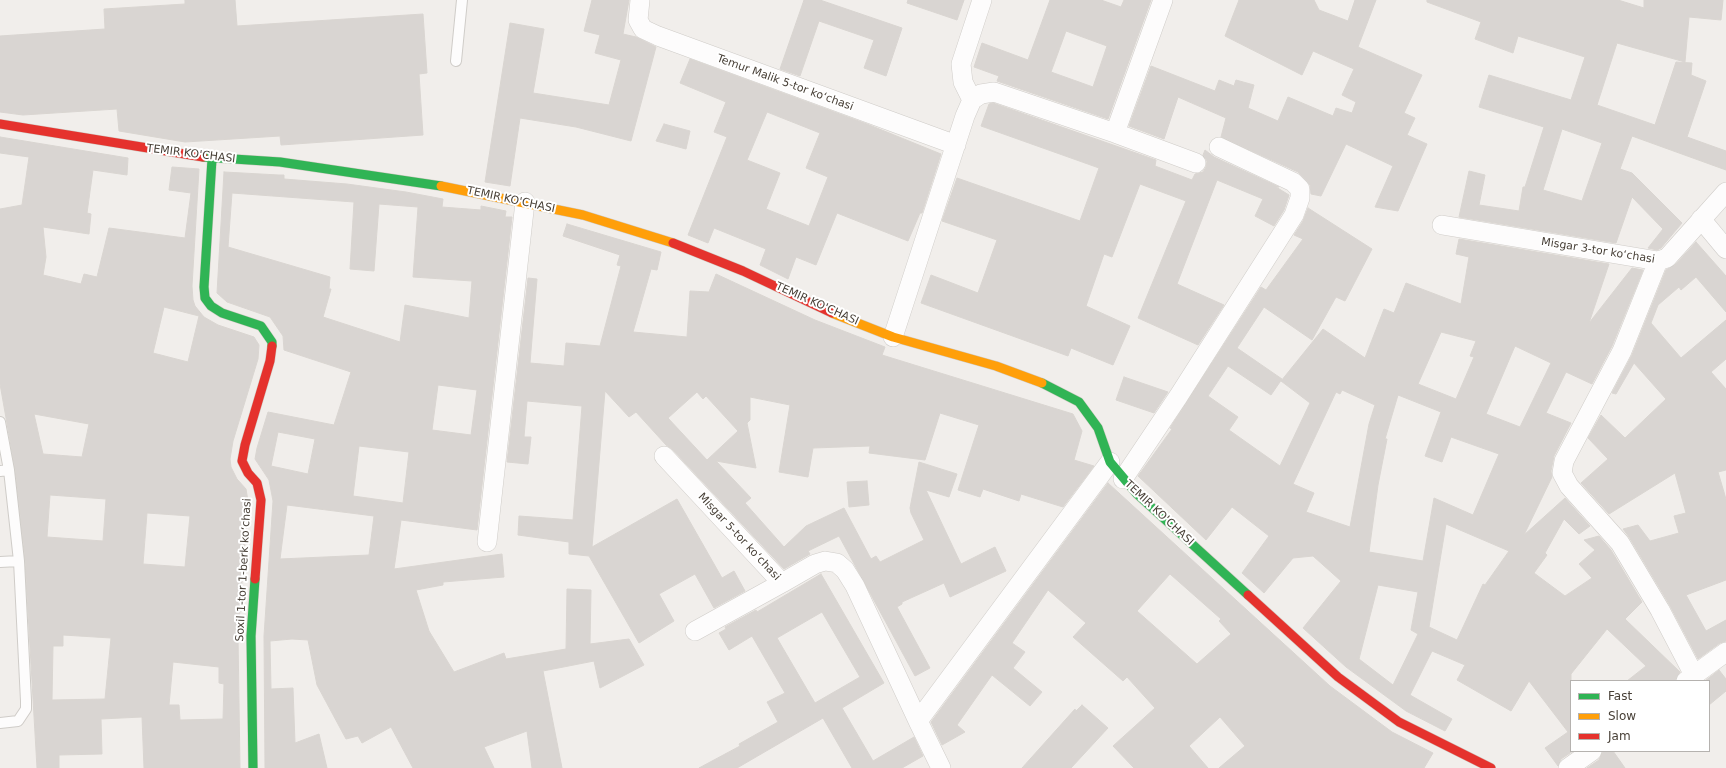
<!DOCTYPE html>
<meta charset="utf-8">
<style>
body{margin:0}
#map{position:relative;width:1726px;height:768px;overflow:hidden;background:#f1eeeb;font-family:"DejaVu Sans",sans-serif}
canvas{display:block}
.legend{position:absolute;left:1570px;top:680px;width:140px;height:72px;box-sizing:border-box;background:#fff;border:1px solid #b5b2af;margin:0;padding:5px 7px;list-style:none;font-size:12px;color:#473f36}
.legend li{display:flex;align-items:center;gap:8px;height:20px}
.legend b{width:20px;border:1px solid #b5b2af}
</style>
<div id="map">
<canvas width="1726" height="768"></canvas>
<ul class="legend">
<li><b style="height:5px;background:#30b455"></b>Fast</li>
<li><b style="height:5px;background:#ff9f0a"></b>Slow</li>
<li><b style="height:5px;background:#e5322d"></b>Jam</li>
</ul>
</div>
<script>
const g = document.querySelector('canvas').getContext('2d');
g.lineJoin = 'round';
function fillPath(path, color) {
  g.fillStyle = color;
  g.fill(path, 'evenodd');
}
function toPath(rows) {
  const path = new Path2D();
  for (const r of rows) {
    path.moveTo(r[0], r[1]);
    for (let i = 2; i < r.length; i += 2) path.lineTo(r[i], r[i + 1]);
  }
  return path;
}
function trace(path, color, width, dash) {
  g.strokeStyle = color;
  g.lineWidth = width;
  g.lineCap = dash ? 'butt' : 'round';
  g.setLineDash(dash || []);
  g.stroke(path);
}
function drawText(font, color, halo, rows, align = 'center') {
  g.font = font + ' "DejaVu Sans",sans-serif';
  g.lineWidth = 4;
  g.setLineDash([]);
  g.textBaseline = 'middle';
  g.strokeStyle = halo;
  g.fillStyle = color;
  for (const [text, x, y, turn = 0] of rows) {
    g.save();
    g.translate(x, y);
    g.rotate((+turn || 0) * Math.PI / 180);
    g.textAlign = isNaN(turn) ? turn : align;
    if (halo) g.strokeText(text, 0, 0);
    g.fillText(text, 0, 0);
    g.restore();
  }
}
const building = toPath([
 [185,0,235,0,237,26,423,14,427,73,419,74,423,135,281,145,280,136,185,142,119,131,117,109,23,115,0,112,0,36,105,29,104,9,185,4,185,0],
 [592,0,629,0,623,34,636,37,656,47,631,141,576,127,520,118,510,186,485,182,510,23,544,29,533,93,609,105,621,60,595,53,600,35,584,31,592,0],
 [804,0,820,0,902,28,886,76,864,68,874,40,819,21,800,76,780,69,804,0],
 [908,0,964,0,957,20,907,3,908,0],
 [1050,0,1101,0,1121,7,1124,0,1151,0,1108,119,997,81,999,76,974,67,982,43,1028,60,1050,0],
 [1066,31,1107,46,1093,87,1051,72,1066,31],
 [1239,0,1314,0,1319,10,1348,21,1355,0,1376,0,1358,47,1422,75,1404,113,1415,118,1407,135,1427,144,1398,211,1375,207,1393,166,1346,144,1321,196,1311,194,1310,185,1298,172,1221,137,1226,118,1178,97,1164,139,1129,126,1151,66,1215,91,1219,80,1234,86,1236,80,1254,85,1248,108,1278,121,1288,97,1333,116,1336,108,1352,113,1356,102,1342,95,1354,69,1313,51,1302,75,1225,36,1239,0],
 [1427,0,1618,0,1644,8,1644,0,1723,0,1721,20,1689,17,1685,62,1617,43,1597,105,1655,125,1676,62,1692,63,1691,75,1706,81,1687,137,1726,151,1726,170,1632,136,1620,169,1632,173,1682,223,1661,248,1657,250,1648,248,1663,229,1632,197,1616,243,1459,217,1469,171,1485,175,1479,205,1519,211,1523,187,1525,187,1544,127,1479,107,1489,75,1571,100,1585,57,1518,36,1513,53,1475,39,1481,22,1427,2,1427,0],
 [1562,129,1602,143,1582,201,1543,190,1562,129],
 [690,59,867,124,941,154,922,213,920,213,908,241,837,213,816,265,796,257,788,279,760,265,766,249,714,228,708,243,688,235,727,137,714,132,726,102,680,83,690,59],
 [767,112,820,133,806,168,828,177,809,226,766,209,780,173,747,160,767,112],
 [993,103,1156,160,1155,166,1192,180,1195,174,1203,172,1206,167,1207,161,1203,155,1205,150,1214,157,1279,187,1276,187,1289,195,1284,210,1274,226,1255,216,1263,199,1217,180,1177,284,1224,305,1198,345,1138,318,1186,201,1140,184,1112,257,1104,254,1086,306,1130,326,1113,365,1071,348,1068,356,921,303,931,275,978,293,997,240,942,221,957,178,1080,221,1099,168,981,126,989,104,993,103],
 [664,124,690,131,686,149,656,141,664,124],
 [0,137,128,158,127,175,93,170,87,213,91,214,89,234,43,227,46,257,43,275,81,284,84,274,97,277,109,228,185,238,191,193,169,190,172,167,199,169,192,286,193,300,195,306,204,317,218,325,254,337,259,345,258,359,233,441,230,459,231,467,237,479,246,489,248,501,238,636,240,768,144,768,142,717,101,719,102,754,59,755,59,768,37,768,25,560,15,469,0,384,0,209,22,205,29,157,0,153,0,137],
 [164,307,199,316,188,362,153,353,164,307],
 [34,414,89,424,82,457,43,454,34,414],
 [50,495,106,499,103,541,47,537,50,495],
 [147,513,190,516,185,567,143,564,147,513],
 [63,635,111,638,105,699,52,700,53,646,63,646,63,635],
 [173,662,219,667,219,683,224,684,223,719,180,720,179,705,169,705,173,662],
 [224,172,279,175,284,175,284,179,347,184,406,192,443,199,442,207,481,210,481,206,506,211,505,217,512,217,477,530,401,520,394,569,502,554,504,577,443,582,443,585,416,590,429,631,454,672,504,653,506,659,566,649,567,589,591,590,590,644,629,639,644,665,600,688,594,661,543,671,562,768,532,768,527,731,484,747,494,768,413,768,391,727,362,743,358,736,346,739,317,685,308,640,292,639,270,641,271,689,293,688,295,743,319,734,327,768,265,768,264,636,273,501,269,480,255,459,257,448,268,412,334,425,351,372,284,350,283,336,270,317,227,302,217,293,224,172],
 [232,193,354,202,350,269,374,271,379,204,418,207,413,277,472,281,469,318,405,305,400,342,323,317,331,289,329,289,330,277,228,247,232,193],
 [438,385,477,390,471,435,432,430,438,385],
 [278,432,315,439,308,474,271,466,278,432],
 [359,446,409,452,403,503,353,496,359,446],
 [287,505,374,516,369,555,280,559,287,505],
 [1308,208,1372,249,1345,301,1336,297,1312,340,1264,307,1237,348,1282,379,1271,395,1228,366,1208,396,1238,417,1229,430,1280,466,1310,403,1281,381,1323,329,1365,358,1384,309,1394,313,1406,283,1461,304,1469,257,1456,254,1459,239,1609,264,1589,323,1632,268,1643,270,1612,346,1592,384,1566,372,1546,413,1571,423,1554,456,1551,471,1552,477,1524,535,1565,498,1590,526,1579,534,1564,519,1545,553,1547,555,1534,573,1565,596,1592,578,1579,564,1595,550,1584,540,1599,536,1611,550,1642,602,1625,619,1680,672,1675,681,1627,681,1646,666,1607,629,1571,674,1571,751,1573,751,1561,759,1558,766,1545,748,1568,732,1529,681,1511,711,1457,680,1465,665,1432,651,1410,695,1452,719,1445,731,1406,711,1346,667,1303,628,1341,581,1313,556,1293,558,1264,593,1242,573,1269,536,1232,507,1206,540,1138,476,1172,429,1170,428,1261,287,1266,290,1303,239,1294,235,1303,221,1308,208],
 [1441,332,1476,341,1470,356,1474,357,1456,399,1418,384,1441,332],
 [1515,346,1551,363,1520,427,1486,414,1515,346],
 [1342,390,1375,405,1369,424,1350,527,1306,512,1314,493,1293,484,1336,392,1340,394,1342,390],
 [1398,395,1441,412,1425,456,1442,462,1451,437,1499,454,1473,515,1434,498,1423,561,1369,552,1378,485,1387,439,1385,439,1398,395],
 [1446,524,1509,551,1485,585,1483,584,1457,640,1429,627,1446,524],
 [1378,585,1418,592,1411,630,1418,634,1393,685,1359,659,1378,585],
 [567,224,661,252,657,270,651,269,633,332,687,337,690,291,709,292,716,274,815,320,885,347,882,355,1073,414,1082,431,1074,460,1094,466,1063,507,1021,494,1019,501,983,489,980,497,958,490,979,425,940,413,925,460,869,453,870,446,813,448,808,477,779,472,790,405,750,397,750,420,747,423,756,468,716,461,751,498,745,503,784,547,806,526,844,508,871,559,876,556,880,562,924,540,911,513,910,508,919,462,957,474,949,497,926,490,961,564,995,547,1006,571,950,597,944,583,902,602,902,604,897,607,930,668,915,676,839,536,808,551,810,554,784,569,672,449,666,445,636,412,629,417,605,391,592,547,677,499,722,578,734,571,745,591,714,608,695,574,659,594,674,621,639,643,589,556,569,554,569,542,518,535,519,516,573,520,582,406,527,401,524,437,531,437,528,464,507,462,528,278,537,279,530,363,564,366,566,343,600,346,621,266,617,265,620,255,563,236,567,224],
 [697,392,703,399,706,396,738,431,707,460,668,418,697,392],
 [1696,242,1726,276,1726,312,1696,277,1681,290,1679,287,1658,305,1651,323,1681,358,1726,320,1726,359,1711,372,1726,389,1726,470,1718,472,1726,499,1726,580,1686,595,1706,631,1726,620,1726,641,1720,643,1698,659,1669,604,1629,537,1623,529,1638,525,1650,541,1679,533,1674,516,1686,513,1675,473,1609,514,1581,483,1608,459,1588,438,1601,415,1625,438,1666,399,1634,363,1616,394,1612,393,1632,355,1666,270,1675,265,1696,242],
 [1124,377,1168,392,1154,413,1116,400,1124,377],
 [867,481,869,505,849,507,847,482,867,481],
 [1108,483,1330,686,1392,732,1433,753,1424,768,1219,768,1245,746,1220,717,1189,746,1208,768,1134,768,1113,746,1155,708,1127,677,1123,681,1073,637,1086,623,1048,590,1012,643,1025,652,1013,668,1042,692,1030,706,992,675,957,725,965,732,942,745,931,722,1108,483],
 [1170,574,1221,619,1219,621,1231,634,1197,664,1137,611,1170,574],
 [821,574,884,683,842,708,873,761,914,737,923,756,902,768,852,768,823,718,737,768,699,768,740,746,739,744,778,722,767,702,785,693,752,636,729,650,719,633,726,629,725,627,756,610,757,612,821,574],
 [822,612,860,677,815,703,777,638,822,612],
 [1719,670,1726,679,1726,691,1709,705,1709,681,1705,681,1719,670],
 [1082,705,1108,728,1071,768,1022,768,1075,709,1076,711,1082,705],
 [1603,751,1613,751,1625,768,1587,768,1599,760,1603,751]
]);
fillPath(building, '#d9d5d2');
trace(building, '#d9d5d1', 1);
const lane = toPath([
 [456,61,462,0],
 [0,422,9,470],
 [0,471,9,470,19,561],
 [0,562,19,561,26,701,26,709,18,721,0,723]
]);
const street = toPath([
 [640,0,638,20,643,29,658,36,956,145],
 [972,100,963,82,961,64,982,0],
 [1115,133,1196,163],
 [1701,219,1726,249],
 [1442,225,1658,261,1667,258,1726,192],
 [1658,261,1622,351,1564,461,1562,473,1569,486,1620,543,1660,610,1694,675],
 [893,337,965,116,972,100,981,94,994,92,1115,133,1163,0],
 [664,456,782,583,815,564,825,561,837,563,845,570,855,586,918,721],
 [1123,479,1178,397,1294,215,1300,198,1300,189,1293,182,1219,147],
 [487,542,525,202],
 [695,631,782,583],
 [1686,681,1726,652],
 [941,768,918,721,1110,462],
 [1568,768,1592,751]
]);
const fast = toPath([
 [203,157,280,162,441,186],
 [212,159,204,287,205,298,211,306,222,313,261,326,272,342,272,346],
 [1042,383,1079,402,1098,428,1110,462,1137,494,1248,595],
 [253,768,251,636,255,579]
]);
const slow = toPath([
 [441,186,583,215,673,243],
 [832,313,893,337,996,366,1042,383]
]);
const jam = toPath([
 [0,124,203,157],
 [673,243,743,271,832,313],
 [255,579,261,500,257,483,248,473,242,461,245,445,270,361,272,346],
 [1248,595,1338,677,1399,722,1491,768]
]);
trace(lane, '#cfccc8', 12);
trace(street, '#cfccc8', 20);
trace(fast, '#d0cac2', 10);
trace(slow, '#d0cac2', 10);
trace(jam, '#d0cac2', 10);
trace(lane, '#fdfcfc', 10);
trace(street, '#fdfcfc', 19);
trace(fast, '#30b455', 9);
trace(slow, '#ff9f0a', 9);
trace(jam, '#e5322d', 9);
drawText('11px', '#473f36', '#fff', [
 ["Temur Malik 5-tor koʻchasi",785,83,20],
 ["TEMIR KO'CHASI",191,154,7],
 ["TEMIR KO'CHASI",511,200,12],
 ["Misgar 3-tor koʻchasi",1598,251,9],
 ["TEMIR KO'CHASI",817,304,24],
 ["TEMIR KO'CHASI",1159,513,43],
 ["Misgar 5-tor koʻchasi",739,537,47],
 ["Soxil 1-tor 1-berk koʻchasi",244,570,-87]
]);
</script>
